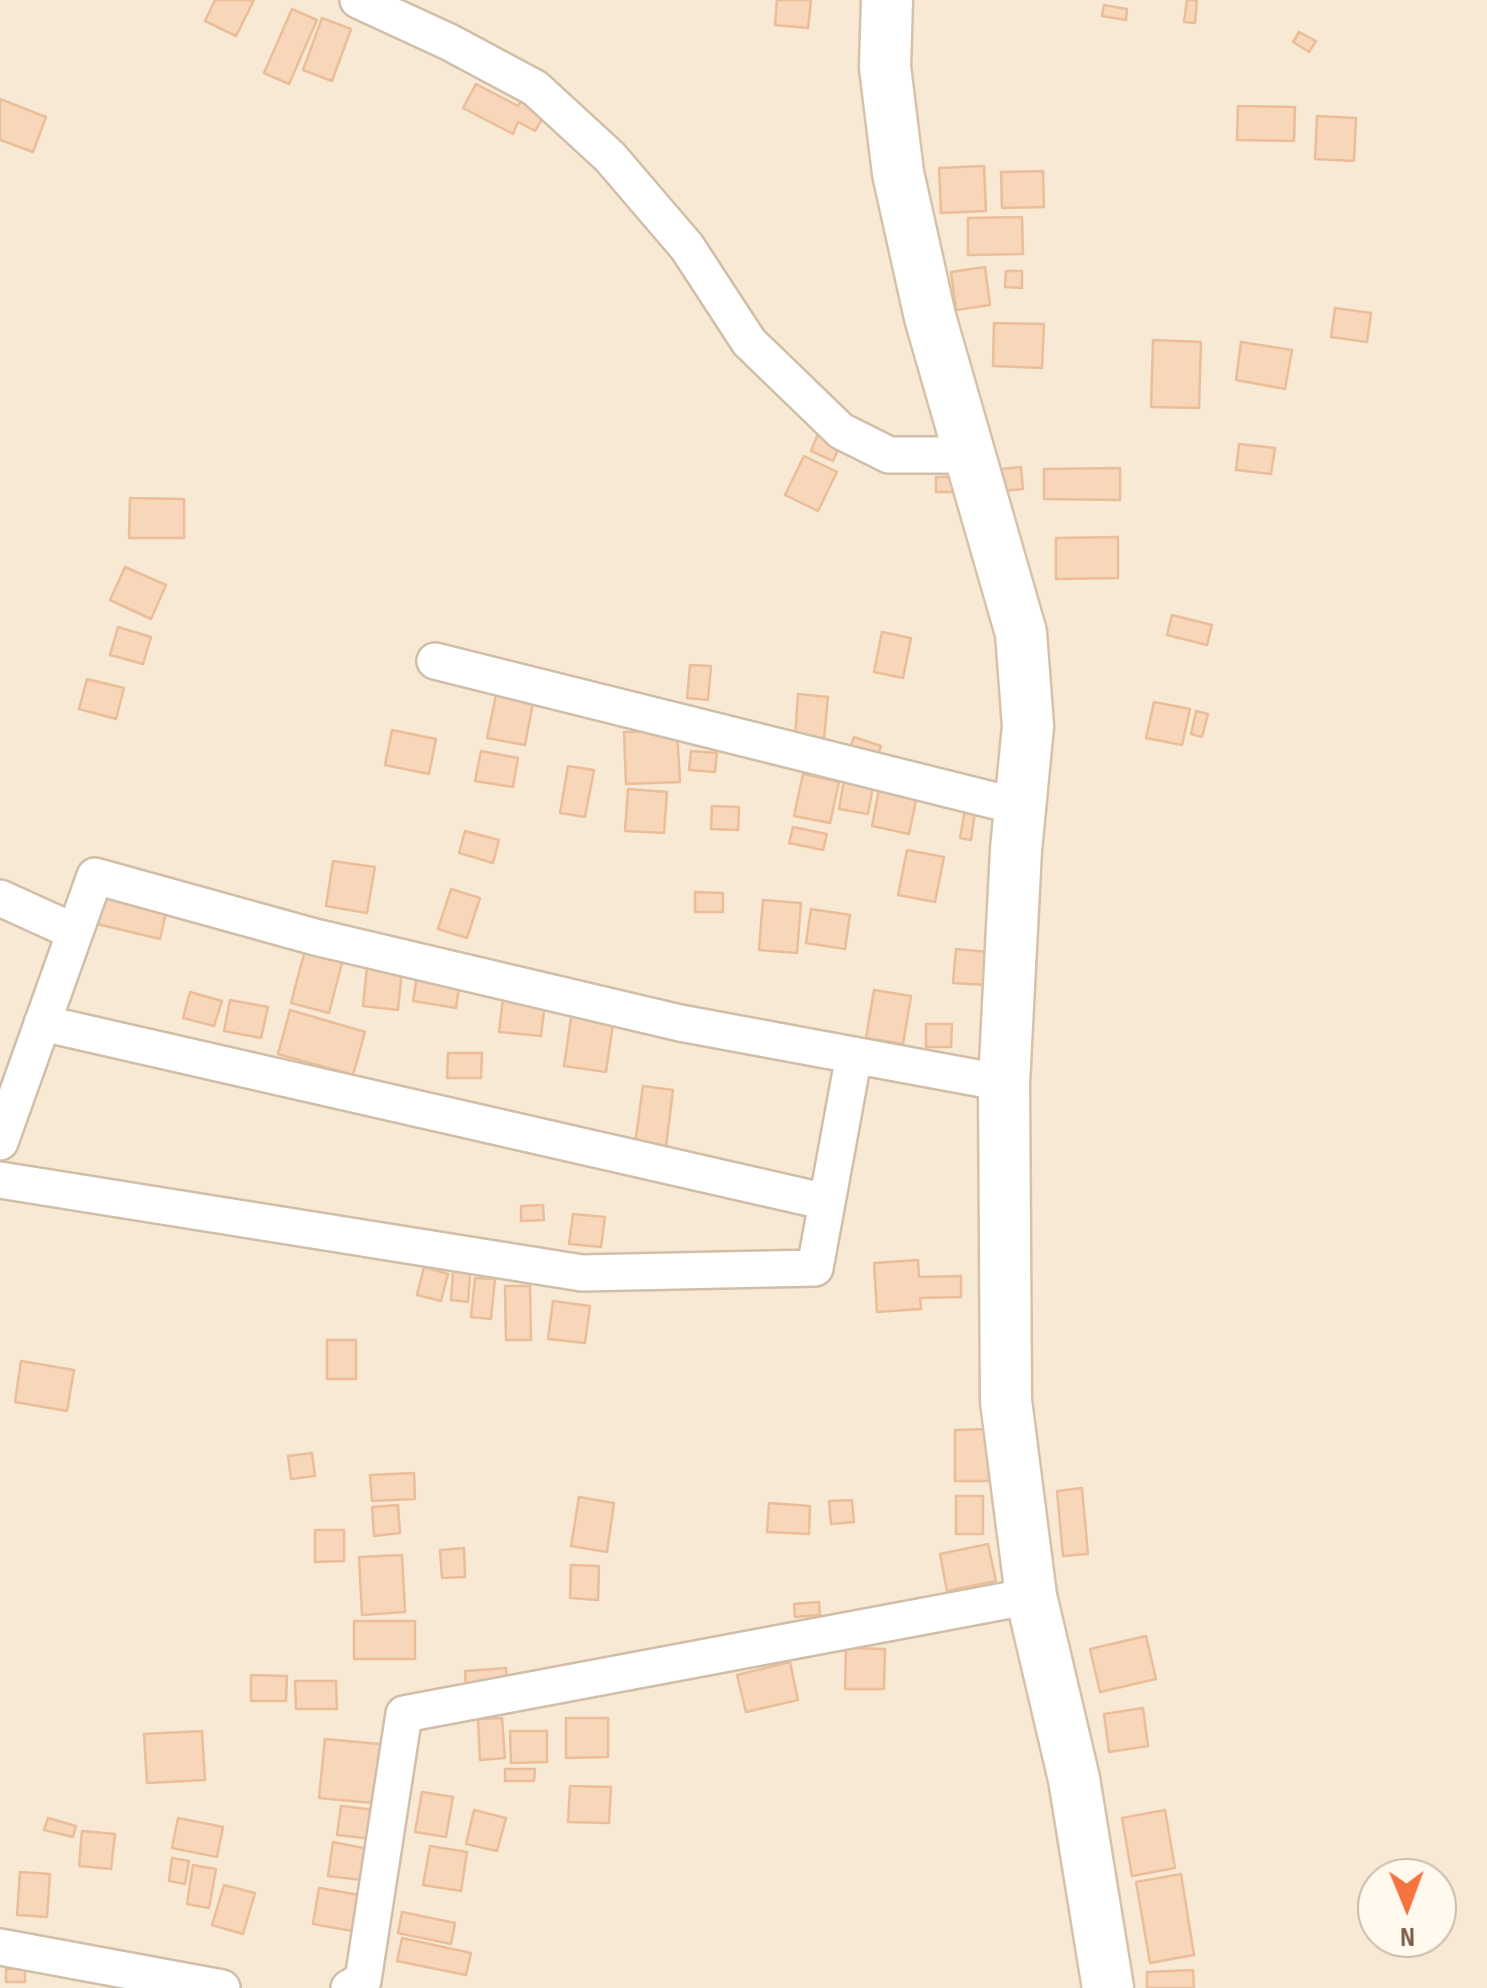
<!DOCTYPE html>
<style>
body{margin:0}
#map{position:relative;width:1487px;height:1988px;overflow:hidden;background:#fef6e5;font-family:"Sofia Sans Condensed",sans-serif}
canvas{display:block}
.north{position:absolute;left:1357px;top:1858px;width:100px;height:100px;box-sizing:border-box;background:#fff9ee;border:2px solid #cabbab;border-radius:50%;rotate:179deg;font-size:28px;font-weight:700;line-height:40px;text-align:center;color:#7a5d47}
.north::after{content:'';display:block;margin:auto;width:35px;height:45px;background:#f4733f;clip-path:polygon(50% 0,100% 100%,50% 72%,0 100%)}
</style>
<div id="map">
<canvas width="1487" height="1988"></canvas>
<div class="north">N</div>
</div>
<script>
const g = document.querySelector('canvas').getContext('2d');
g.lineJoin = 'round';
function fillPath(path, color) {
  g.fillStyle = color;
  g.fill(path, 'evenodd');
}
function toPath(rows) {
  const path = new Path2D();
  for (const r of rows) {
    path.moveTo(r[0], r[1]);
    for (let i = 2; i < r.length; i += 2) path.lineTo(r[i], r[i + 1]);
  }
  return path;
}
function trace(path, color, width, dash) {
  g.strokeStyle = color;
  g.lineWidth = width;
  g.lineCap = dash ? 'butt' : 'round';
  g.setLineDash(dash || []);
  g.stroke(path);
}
fillPath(toPath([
 [0,0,1487,0,1487,1988,0,1988],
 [1377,1878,1437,1878,1437,1938,1377,1938]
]), '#f7e9d3');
const building = toPath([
 [215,0,254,0,236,36,205,21,215,0],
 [777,0,811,0,808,28,775,25,777,0],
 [1187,0,1197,0,1195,23,1184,22,1187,0],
 [1104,5,1127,9,1126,20,1102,16,1104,5],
 [292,9,317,20,289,84,264,73,292,9],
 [322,18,351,29,332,81,303,70,322,18],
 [1299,32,1316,41,1309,52,1293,42,1299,32],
 [476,84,518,106,521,101,545,114,535,131,518,122,513,134,463,108,476,84],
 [0,99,46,117,33,152,0,140,0,99],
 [1238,106,1295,107,1294,141,1237,140,1238,106],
 [1317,116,1356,118,1354,161,1315,159,1317,116],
 [984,166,986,211,941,213,939,168,984,166],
 [1043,171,1044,207,1002,208,1001,172,1043,171],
 [1022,217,1023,254,968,255,968,218,1022,217],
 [985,267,990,305,956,310,951,272,985,267],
 [1006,271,1022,271,1022,288,1005,287,1006,271],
 [1335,308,1371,313,1367,342,1331,337,1335,308],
 [994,323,1044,324,1042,368,993,366,994,323],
 [1153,340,1201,342,1199,408,1151,407,1153,340],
 [1241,342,1292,350,1285,389,1236,380,1241,342],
 [818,434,841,443,833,461,811,451,818,434],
 [1239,444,1275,448,1271,474,1236,470,1239,444],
 [804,456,837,472,818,511,785,495,804,456],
 [1021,467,1023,489,1003,491,1001,469,1021,467],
 [1120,468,1120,500,1044,499,1044,469,1120,468],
 [936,477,964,477,964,492,936,492,936,477],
 [130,498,184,499,184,538,129,538,130,498],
 [1118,537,1118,578,1056,579,1056,538,1118,537],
 [125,567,166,585,151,619,110,600,125,567],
 [1172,615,1212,625,1207,645,1167,635,1172,615],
 [118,627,151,637,143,664,110,655,118,627],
 [882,632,911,638,903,678,874,672,882,632],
 [690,665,711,666,708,700,687,698,690,665],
 [87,679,124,688,116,719,79,709,87,679],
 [798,694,828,697,824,740,795,738,798,694],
 [496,695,533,703,525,745,487,738,496,695],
 [1154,702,1190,709,1182,745,1146,738,1154,702],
 [1196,711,1208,714,1202,737,1191,734,1196,711],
 [392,730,436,739,429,774,385,765,392,730],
 [677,730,680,782,626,784,624,732,677,730],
 [854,737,881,746,875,763,848,754,854,737],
 [481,751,518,758,513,787,475,781,481,751],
 [691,751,717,753,715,772,689,770,691,751],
 [568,766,594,770,585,817,560,813,568,766],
 [803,774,839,782,830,823,794,816,803,774],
 [844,780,873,786,868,814,839,809,844,780],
 [628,789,667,792,664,833,625,831,628,789],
 [879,789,917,796,909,834,872,826,879,789],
 [712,806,739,807,738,830,711,829,712,806],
 [965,810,975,811,971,840,960,838,965,810],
 [793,827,827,834,823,850,789,843,793,827],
 [465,831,499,840,493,863,459,853,465,831],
 [907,850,944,857,935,902,898,895,907,850],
 [333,861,375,867,367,913,326,906,333,861],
 [451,889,480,898,467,938,438,929,451,889],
 [695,892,723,893,723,912,695,912,695,892],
 [105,893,167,908,160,939,97,924,105,893],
 [763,900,801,903,797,953,759,950,763,900],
 [811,909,850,915,845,949,806,943,811,909],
 [306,946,344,955,329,1013,291,1003,306,946],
 [956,949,989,952,986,985,953,983,956,949],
 [367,967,402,970,398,1010,363,1006,367,967],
 [417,975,460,982,456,1008,413,1001,417,975],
 [874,990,911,996,903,1044,866,1038,874,990],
 [190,992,222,1001,214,1026,183,1018,190,992],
 [503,998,545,1003,541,1036,499,1032,503,998],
 [230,1000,268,1007,261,1038,224,1031,230,1000],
 [290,1010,365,1032,353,1075,278,1054,290,1010],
 [572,1011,614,1017,606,1072,564,1066,572,1011],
 [926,1024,952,1024,951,1047,926,1047,926,1024],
 [448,1053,482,1053,481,1078,447,1078,448,1053],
 [643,1086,673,1090,666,1147,635,1144,643,1086],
 [543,1205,544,1220,521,1221,521,1206,543,1205],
 [573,1214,605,1217,601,1247,569,1244,573,1214],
 [454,1259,471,1261,468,1302,451,1300,454,1259],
 [918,1260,919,1277,961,1276,961,1297,920,1298,921,1309,877,1312,874,1263,918,1260],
 [424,1267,448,1274,441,1301,417,1295,424,1267],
 [475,1278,495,1279,491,1319,471,1317,475,1278],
 [505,1286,530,1286,531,1340,506,1340,505,1286],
 [553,1301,590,1306,585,1343,548,1339,553,1301],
 [327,1340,356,1340,356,1379,327,1379,327,1340],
 [21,1361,74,1370,67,1411,15,1402,21,1361],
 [989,1429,989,1481,955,1481,955,1430,989,1429],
 [312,1453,315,1476,291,1479,288,1456,312,1453],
 [414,1473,415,1499,372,1501,370,1475,414,1473],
 [1082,1488,1088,1554,1063,1556,1057,1491,1082,1488],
 [956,1496,983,1496,983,1534,956,1534,956,1496],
 [579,1497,614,1503,607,1552,571,1546,579,1497],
 [852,1500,854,1522,831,1524,829,1501,852,1500],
 [769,1503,810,1506,809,1534,767,1532,769,1503],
 [398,1505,400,1533,374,1536,372,1507,398,1505],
 [315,1530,344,1530,344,1561,315,1562,315,1530],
 [988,1544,996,1581,947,1591,940,1554,988,1544],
 [464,1548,465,1577,442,1578,440,1550,464,1548],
 [402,1555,405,1612,362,1615,359,1557,402,1555],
 [571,1565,599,1566,598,1600,570,1598,571,1565],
 [819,1602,820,1615,795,1617,794,1604,819,1602],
 [354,1621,415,1621,415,1659,354,1659,354,1621],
 [1146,1636,1156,1679,1100,1692,1090,1649,1146,1636],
 [846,1648,885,1649,884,1689,845,1689,846,1648],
 [790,1662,798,1700,746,1712,737,1675,790,1662],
 [506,1668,507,1685,466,1687,465,1671,506,1668],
 [251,1675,287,1676,286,1701,251,1701,251,1675],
 [295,1681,336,1681,337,1709,296,1709,295,1681],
 [1143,1708,1148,1746,1109,1752,1104,1714,1143,1708],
 [502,1718,505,1758,480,1760,478,1719,502,1718],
 [566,1718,608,1718,608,1757,566,1758,566,1718],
 [202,1731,205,1780,147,1783,144,1734,202,1731],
 [510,1731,547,1731,547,1762,511,1763,510,1731],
 [325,1739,390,1745,384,1804,319,1798,325,1739],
 [505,1769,535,1769,534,1781,505,1781,505,1769],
 [570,1786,611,1787,609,1823,568,1822,570,1786],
 [422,1792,453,1797,446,1837,415,1832,422,1792],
 [341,1806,376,1810,373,1839,337,1835,341,1806],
 [474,1810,506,1818,497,1851,466,1844,474,1810],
 [1165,1810,1175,1868,1132,1876,1122,1818,1165,1810],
 [48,1818,76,1826,73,1837,44,1830,48,1818],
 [178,1818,223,1827,217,1857,172,1848,178,1818],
 [82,1831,115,1834,111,1869,79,1866,82,1831],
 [333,1842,373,1850,370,1881,328,1876,333,1842],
 [430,1846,467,1852,461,1891,423,1885,430,1846],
 [172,1858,189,1861,185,1884,169,1881,172,1858],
 [193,1865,216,1869,209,1908,187,1904,193,1865],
 [20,1872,50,1874,47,1917,17,1915,20,1872],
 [1181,1874,1194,1955,1150,1963,1136,1882,1181,1874],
 [224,1885,255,1893,243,1934,212,1925,224,1885],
 [319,1888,365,1896,358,1932,313,1924,319,1888],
 [402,1912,455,1923,451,1944,398,1933,402,1912],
 [402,1938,471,1953,466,1975,397,1961,402,1938],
 [25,1968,25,1982,6,1982,6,1969,25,1968],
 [1193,1970,1194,1988,1147,1988,1147,1972,1193,1970]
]);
fillPath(building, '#f7d6ba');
trace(building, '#ebbd99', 2.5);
const minor = toPath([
 [358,0,449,42,535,88,610,157,687,247,749,342,841,431,889,455,971,455],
 [435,661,1020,807],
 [0,898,75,932],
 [42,1023,827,1202],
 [0,1142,95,876,315,937,680,1023,1004,1083],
 [0,1180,582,1273,815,1268,854,1055],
 [0,1947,222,1988],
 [349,1988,363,1980,404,1714,1031,1596]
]);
const secondary = toPath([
 [887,0,885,67,898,173,930,317,1021,633,1028,726,1016,850,1004,1083,1006,1401,1031,1596,1074,1779,1108,1988]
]);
trace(minor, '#d1bea9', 40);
trace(secondary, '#d7c1a9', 55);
trace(minor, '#fff', 35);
trace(secondary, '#fff', 50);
</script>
